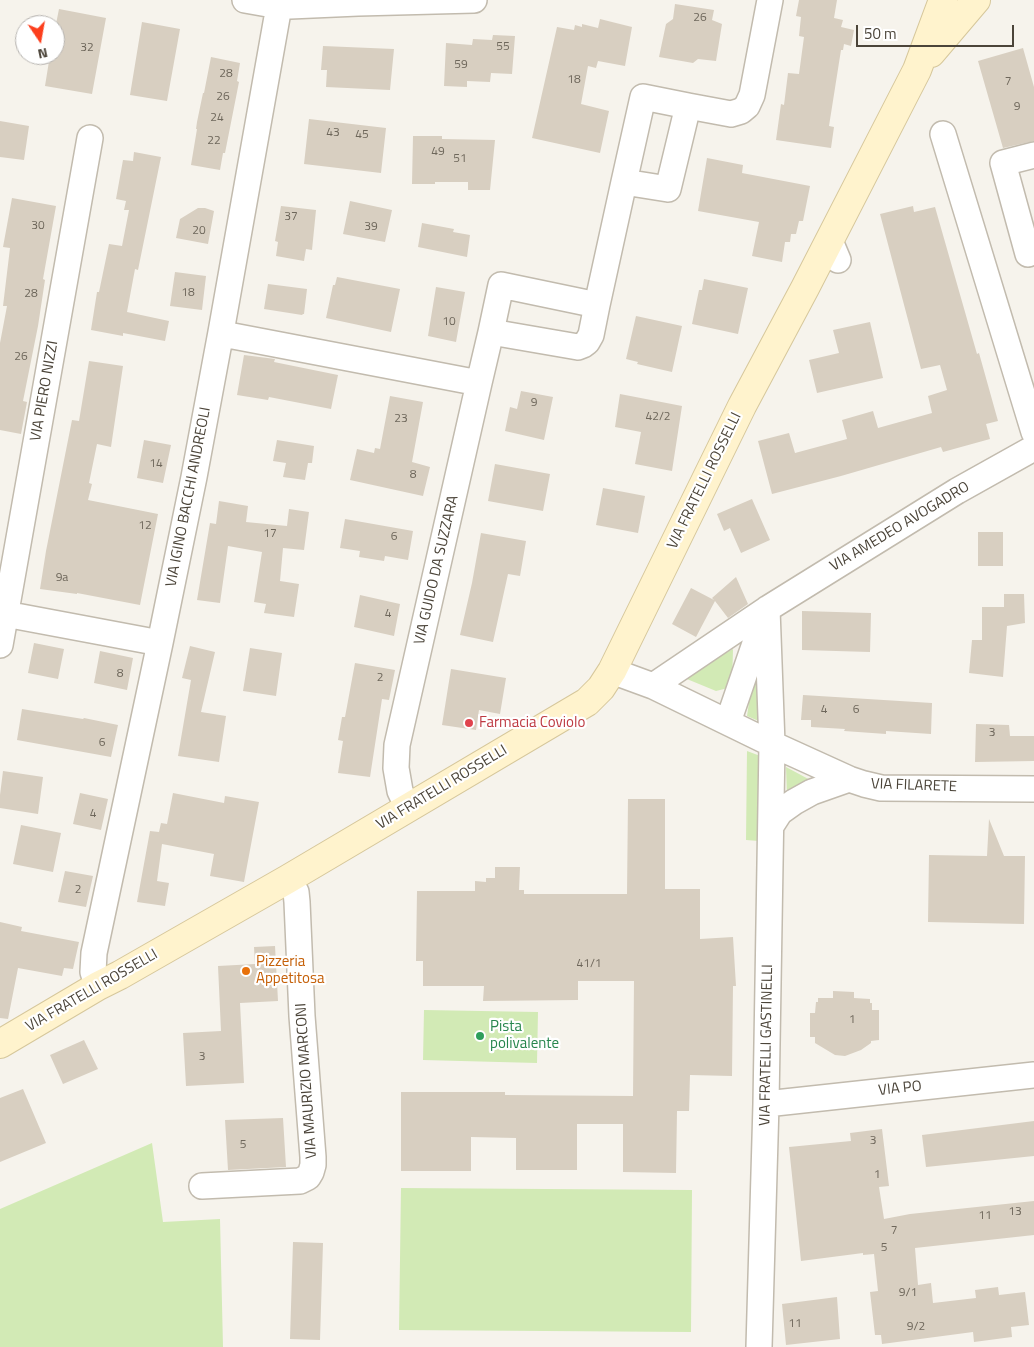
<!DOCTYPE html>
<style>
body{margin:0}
#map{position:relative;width:1034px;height:1347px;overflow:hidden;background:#f6f3ec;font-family:"Titillium Web",sans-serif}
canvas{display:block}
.north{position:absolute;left:15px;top:15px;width:50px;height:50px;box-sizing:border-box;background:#fff;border:1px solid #b7b4b0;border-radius:50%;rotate:168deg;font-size:14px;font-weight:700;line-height:20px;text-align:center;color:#4b4439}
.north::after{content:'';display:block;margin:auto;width:18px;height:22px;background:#fc3f1d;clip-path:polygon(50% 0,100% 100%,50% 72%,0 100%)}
.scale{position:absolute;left:856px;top:25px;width:158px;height:22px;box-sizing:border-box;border:2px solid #4b4439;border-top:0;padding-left:6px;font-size:15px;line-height:18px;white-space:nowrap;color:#4b4439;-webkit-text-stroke:4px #fff;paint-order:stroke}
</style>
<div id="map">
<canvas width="1034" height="1347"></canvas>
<div class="north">N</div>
<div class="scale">50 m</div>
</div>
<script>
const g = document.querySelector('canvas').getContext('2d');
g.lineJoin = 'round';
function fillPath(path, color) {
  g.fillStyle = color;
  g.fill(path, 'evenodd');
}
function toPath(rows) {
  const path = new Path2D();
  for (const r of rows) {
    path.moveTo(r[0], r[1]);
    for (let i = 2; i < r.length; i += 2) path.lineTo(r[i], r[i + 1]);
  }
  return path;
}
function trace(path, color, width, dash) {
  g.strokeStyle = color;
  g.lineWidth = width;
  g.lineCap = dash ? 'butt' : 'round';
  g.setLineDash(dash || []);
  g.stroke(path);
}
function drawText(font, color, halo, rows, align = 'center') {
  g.font = font + ' "Titillium Web",sans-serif';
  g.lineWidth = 4.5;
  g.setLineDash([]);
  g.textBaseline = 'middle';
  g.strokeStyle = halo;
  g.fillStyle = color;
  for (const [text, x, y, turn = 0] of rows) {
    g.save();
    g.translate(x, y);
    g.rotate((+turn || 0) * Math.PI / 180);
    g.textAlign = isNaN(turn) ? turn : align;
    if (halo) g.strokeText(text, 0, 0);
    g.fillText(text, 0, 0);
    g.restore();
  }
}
fillPath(toPath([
 [733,649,732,687,716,691,682,677],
 [752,682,762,685,761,722,747,716],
 [747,751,763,757,759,841,746,840],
 [786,767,814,782,787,796],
 [424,1010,538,1012,537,1063,423,1060],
 [152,1143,163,1222,220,1219,223,1347,0,1347,0,1209],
 [401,1188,692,1190,691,1332,399,1330]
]), '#d2eab5');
fillPath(toPath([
 [799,0,837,0,834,18,843,20,841,27,854,30,851,46,844,44,843,50,841,50,829,126,834,127,831,148,776,140,781,104,784,105,788,73,799,74,804,37,799,36,801,17,796,16],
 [675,4,714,10,712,20,722,24,716,61,698,59,693,63,659,57,666,24,673,19],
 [59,9,106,18,92,94,45,86,50,55,55,55,55,29],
 [600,19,632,27,625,66,598,61,596,68,588,66,581,104,609,111,600,153,532,138,557,27,574,30,575,25,582,27,582,24,598,28],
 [142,22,180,29,167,101,130,95],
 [493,35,515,36,512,74,491,73,490,82,467,81,467,87,444,86,446,43,472,45,473,39,492,40],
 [323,46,394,49,390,90,326,87,327,70,321,70],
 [1023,48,1034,87,1034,141,1003,148,978,61],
 [211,57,240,63,237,81,239,82,225,153,223,153,220,170,191,165,197,129,196,129,197,122,203,93,204,93],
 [309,119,386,128,381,173,304,164],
 [0,121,29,126,24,160,0,157],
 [413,136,442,136,442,139,495,140,490,190,468,190,468,182,435,182,435,184,412,184],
 [134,152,161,157,138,270,135,269,127,312,169,321,165,341,123,333,123,336,91,330,97,292,99,292,109,244,122,246,129,210,124,210,126,201,116,199,123,160,133,161],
 [707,158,743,165,742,173,810,186,803,221,799,221,796,234,791,234,790,242,785,242,782,262,752,256,759,222,698,211],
 [12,198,56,206,43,279,45,280,38,326,23,401,27,402,21,434,0,430,0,343,7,306,3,306,10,248,3,247],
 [350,201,392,210,385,242,343,234],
 [281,206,316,210,312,250,306,249,304,261,276,256,278,242,275,241],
 [913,206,914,212,935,207,977,354,979,353,998,421,986,424,990,439,943,452,941,447,841,476,772,494,758,441,789,433,795,453,847,439,842,420,873,411,878,428,932,413,928,396,947,390,940,365,921,369,880,214],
 [198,208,205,208,214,211,208,244,176,238,180,219],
 [422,223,454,229,453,232,470,235,467,257,418,247],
 [175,272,206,276,202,310,170,306],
 [337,277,400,289,391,332,326,318,333,285,335,285],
 [704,279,748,288,738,334,692,324,699,290,702,290],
 [268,284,307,289,304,314,303,314,302,315,264,309],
 [436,287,465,292,456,342,428,336],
 [636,316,682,326,672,372,637,364,638,362,626,359],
 [870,322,883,378,817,393,809,360,839,353,833,330],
 [244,355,275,359,274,362,338,375,331,409,269,397,268,400,237,395],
 [89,361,123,366,111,447,97,444,89,483,92,484,88,500,158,514,140,605,77,593,77,594,40,589,46,551,72,420,79,421],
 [521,391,553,397,544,440,505,431,510,407,517,409],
 [620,394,682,406,672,471,635,464,641,432,615,427],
 [390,396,423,402,412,462,430,467,423,496,350,480,357,449,374,453,375,448,380,449],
 [144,440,171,445,163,483,137,478],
 [277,440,314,446,312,463,308,463,305,480,283,477,286,463,273,461],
 [495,464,550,474,543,511,488,501],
 [603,488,645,496,638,533,596,525],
 [752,499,770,540,741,553,730,528,724,531,717,514],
 [219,501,248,506,246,522,287,526,289,509,309,512,304,550,283,548,280,581,299,584,294,617,264,613,266,604,254,602,262,552,228,546,220,603,197,600,210,523,216,524],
 [345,519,413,531,408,560,385,556,384,561,359,557,360,551,340,548],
 [978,532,1003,532,1003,566,978,566],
 [481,533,526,541,520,576,508,574,493,642,460,635,472,583],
 [736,577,748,604,728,618,715,601,696,637,672,624,691,588,714,600,712,598],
 [1004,594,1024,594,1025,623,1007,626,1003,677,969,673,972,640,982,640,982,607,1004,607],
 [360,595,400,604,394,636,354,627],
 [802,611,871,613,870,652,802,650],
 [34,643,64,649,58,679,28,673],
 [190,646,215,652,201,712,226,716,219,762,178,756,191,680,182,678],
 [250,648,282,653,276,696,243,691],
 [100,651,133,658,127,690,94,683],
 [355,663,395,670,389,700,382,699,370,777,338,773,343,741,338,740,342,717,345,717],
 [451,669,506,678,500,714,479,710,476,730,442,725],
 [803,695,932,703,931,734,886,731,886,734,844,731,845,729,811,727,811,720,801,720],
 [22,709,83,719,84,718,118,725,111,757,17,740],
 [976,724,1009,725,1010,736,1034,736,1034,761,975,762],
 [3,771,43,777,38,814,0,808,0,795],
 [80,793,108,799,101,830,73,824],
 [173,793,224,803,225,796,259,802,244,882,210,876,214,854,162,844,157,881,169,883,165,906,137,902,150,831,159,832,161,823,167,824],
 [628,799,665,799,665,889,700,889,700,939,733,937,736,986,733,986,732,1076,690,1075,689,1111,677,1111,676,1173,623,1172,623,1124,577,1124,577,1170,516,1170,516,1138,471,1137,471,1171,401,1171,401,1092,505,1092,505,1095,633,1096,634,981,578,981,578,1000,483,1001,484,986,423,986,423,961,416,961,417,891,475,891,475,881,486,882,486,878,495,878,495,867,520,867,519,890,524,890,524,894,627,894],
 [989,819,1004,856,1025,856,1024,924,928,922,929,855,987,856],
 [21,825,61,833,53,872,13,864],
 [65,871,93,876,86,907,58,902],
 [0,922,22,927,21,931,79,942,73,969,64,968,62,976,18,968,8,1019,0,1018],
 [275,946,278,1001,240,1003,244,1083,186,1086,183,1033,221,1031,218,966,255,964,254,947],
 [833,991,854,992,854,998,870,999,870,1003,872,1003,872,1010,879,1010,879,1040,871,1041,871,1043,861,1050,845,1056,835,1055,815,1043,815,1037,810,1037,810,1013,815,1013,816,1002,818,1002,818,998,833,998],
 [84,1040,98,1069,63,1084,50,1055],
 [23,1089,46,1143,0,1162,0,1098],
 [283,1118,286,1167,228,1170,225,1120],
 [1034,1121,1034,1156,926,1167,922,1135],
 [882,1129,889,1186,879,1187,884,1219,910,1214,1034,1201,1034,1235,915,1248,918,1285,931,1283,933,1303,976,1298,975,1290,998,1287,999,1295,1025,1292,1029,1325,1011,1327,1012,1337,974,1342,973,1332,882,1344,881,1335,875,1335,870,1292,878,1291,874,1254,863,1255,863,1253,801,1261,789,1147,851,1141,850,1133],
 [293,1242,323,1243,320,1340,290,1339],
 [837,1297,840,1339,786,1345,782,1304]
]), '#d8cfc1');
const street = toPath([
 [245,0,279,6,290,6,358,3,474,0],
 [688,106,731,114,741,111,747,106,752,95,770,0],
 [943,134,1034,432],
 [830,241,838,260],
 [1028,254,1003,163,1034,155],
 [597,305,624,182,643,97,688,106,668,189,624,182],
 [221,332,233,336,479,383],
 [0,613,160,643],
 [0,645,90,138],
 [612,671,653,686,772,744,849,779,864,784,881,788,1034,789],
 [653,686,767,609,957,491,1034,448],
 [728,722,762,623],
 [408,808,400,791,396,768,397,745,479,383,491,332,501,285,597,305,591,335,587,342,583,345,578,347,491,332],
 [771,826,780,812,794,802,812,792,849,779],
 [98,986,93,972,94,953,160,643,194,477,221,332,279,6],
 [766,1104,1034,1075],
 [202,1186,300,1181,308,1177,311,1172,313,1165,313,1157,302,1016,297,902,296,892,288,879],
 [759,1347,766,1104,772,744,767,609]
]);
const secondary = toPath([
 [931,53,976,0],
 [0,1044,98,986,120,975,288,879,587,702,601,688,612,671,742,406,805,288,917,70,943,0]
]);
trace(street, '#c2bbae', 28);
trace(secondary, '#d6c79b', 30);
trace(street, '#fff', 25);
trace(secondary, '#fff3cd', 28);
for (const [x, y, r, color] of [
 [469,723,5,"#e0444e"],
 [246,971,5,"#e8710a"],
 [480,1036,5,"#2e9e5b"]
]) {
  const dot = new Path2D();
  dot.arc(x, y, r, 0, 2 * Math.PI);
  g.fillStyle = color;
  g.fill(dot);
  trace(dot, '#fff', 2);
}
drawText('12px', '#6e675b', null, [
 ["26",700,18],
 ["55",503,47],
 ["32",87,48],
 ["59",461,65],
 ["28",226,74],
 ["18",574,80],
 ["7",1008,82],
 ["26",223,97],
 ["9",1017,107],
 ["24",217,118],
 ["43",333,133],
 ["45",362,135],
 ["22",214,141],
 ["49",438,152],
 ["51",460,159],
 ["37",291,217],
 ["30",38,226],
 ["39",371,227],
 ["20",199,231],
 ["18",188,293],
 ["28",31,294],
 ["10",449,322],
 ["26",21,357],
 ["9",534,403],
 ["42/2",658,417],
 ["23",401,419],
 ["14",156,464],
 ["8",413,475],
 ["12",145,526],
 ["17",270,534],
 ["6",394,537],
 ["9a",62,578],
 ["4",388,614],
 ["8",120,674],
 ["2",380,678],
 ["4",824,710],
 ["6",856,710],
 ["3",992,733],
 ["6",102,743],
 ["4",93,814],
 ["2",78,890],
 ["41/1",589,964],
 ["1",852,1020],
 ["3",202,1057],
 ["3",873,1141],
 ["5",243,1145],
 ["1",877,1175],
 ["13",1015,1212],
 ["11",985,1216],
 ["7",894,1231],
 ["5",884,1248],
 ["9/1",908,1293],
 ["11",795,1324],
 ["9/2",916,1327]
]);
drawText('15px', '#4b4439', '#fff', [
 ["VIA PIERO NIZZI",45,391,-80],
 ["VIA FRATELLI ROSSELLI",705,481,-64],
 ["VIA IGINO BACCHI ANDREOLI",189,497,-79],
 ["VIA AMEDEO AVOGADRO",900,527,-31],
 ["VIA GUIDO DA SUZZARA",437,570,-77],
 ["VIA FILARETE",914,786,2],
 ["VIA FRATELLI ROSSELLI",442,788,-31],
 ["VIA FRATELLI ROSSELLI",92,991,-30],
 ["VIA FRATELLI GASTINELLI",767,1045,-89],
 ["VIA MAURIZIO MARCONI",307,1081,-94],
 ["VIA PO",900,1089,-6]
]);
drawText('15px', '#be3a42', '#fff', [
 ["Farmacia Coviolo",479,723]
], 'left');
drawText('15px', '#c56008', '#fff', [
 ["Pizzeria",256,962],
 ["Appetitosa",256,979]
], 'left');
drawText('15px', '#27864d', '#fff', [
 ["Pista",490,1027],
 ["polivalente",490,1044]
], 'left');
</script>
